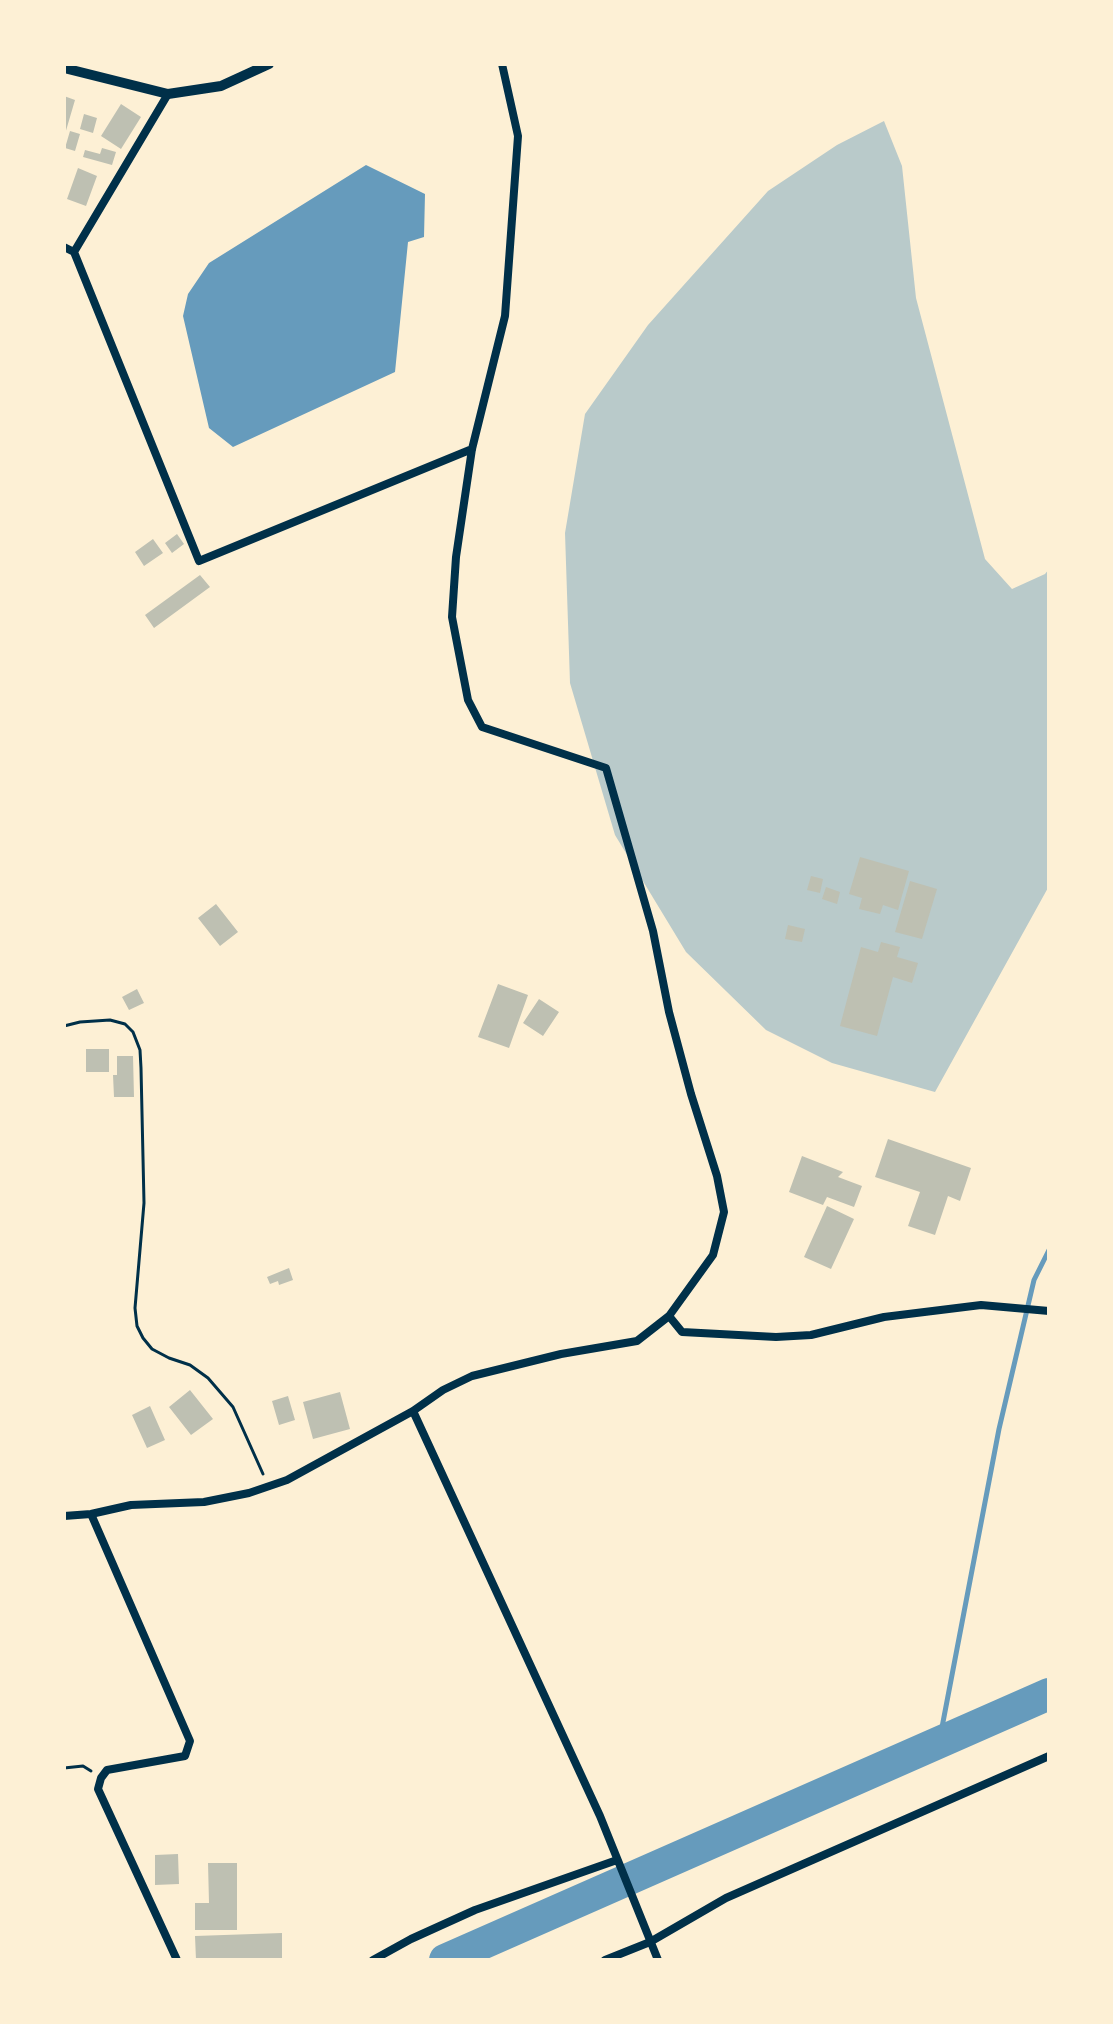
<!DOCTYPE html>
<style>
body{margin:0}
#map{position:relative;width:1113px;height:2024px;overflow:hidden;background:#fdf0d5;font-family:"DM Sans",sans-serif}
canvas{display:block}
.frame{position:absolute;inset:0;border:66px solid #fdf0d5;pointer-events:none}
</style>
<div id="map">
<canvas width="1113" height="2024"></canvas>
<div class="frame"></div>
</div>
<script>
const g = document.querySelector('canvas').getContext('2d');
g.lineJoin = 'round';
function fillPath(path, color) {
  g.fillStyle = color;
  g.fill(path, 'evenodd');
}
function toPath(rows) {
  const path = new Path2D();
  for (const r of rows) {
    path.moveTo(r[0], r[1]);
    for (let i = 2; i < r.length; i += 2) path.lineTo(r[i], r[i + 1]);
  }
  return path;
}
function trace(path, color, width, dash) {
  g.strokeStyle = color;
  g.lineWidth = width;
  g.lineCap = dash ? 'butt' : 'round';
  g.setLineDash(dash || []);
  g.stroke(path);
}
fillPath(toPath([
 [884,121,902,166,916,298,985,559,1012,589,1045,574,1049,569,1049,886,935,1092,832,1063,766,1030,686,952,615,835,570,683,565,533,585,414,648,325,768,191,837,145]
]), '#b9caca');
fillPath(toPath([
 [366,165,425,194,424,237,408,242,395,372,233,447,209,428,183,316,188,294,209,263]
]), '#669bbc');
trace(toPath([
 [939,1743,999,1429,1034,1280,1049,1250]
]), '#669bbc', 5);
trace(toPath([
 [445,1960,1049,1694]
]), '#669bbc', 32);
fillPath(toPath([
 [64,96,75,100,65,134,64,134],
 [121,104,141,117,121,149,101,136],
 [84,114,97,118,93,133,80,129],
 [70,131,80,134,75,151,65,148],
 [102,148,116,152,112,165,83,157,85,150,100,154],
 [78,168,97,176,86,206,67,199],
 [177,534,184,544,172,553,165,543],
 [153,539,163,553,144,566,135,552],
 [200,575,210,587,154,628,145,615],
 [860,857,909,871,898,910,883,905,880,914,859,909,862,898,849,894],
 [811,876,823,879,820,893,807,890],
 [910,881,937,889,922,939,895,932],
 [826,887,840,892,837,904,822,899],
 [216,904,238,932,220,946,198,918],
 [788,925,805,929,802,942,785,939],
 [881,942,900,947,897,957,918,963,912,983,893,977,877,1036,840,1026,861,947,878,952],
 [498,984,528,995,509,1048,478,1037],
 [137,989,144,1003,129,1010,122,997],
 [539,999,559,1012,543,1036,523,1023],
 [86,1049,109,1049,109,1072,86,1072],
 [117,1056,133,1056,134,1097,114,1097,113,1075,117,1075],
 [888,1139,971,1168,960,1201,948,1196,935,1235,908,1226,920,1192,875,1177],
 [802,1156,843,1172,838,1177,862,1186,854,1207,827,1197,823,1205,789,1192],
 [827,1206,854,1219,831,1269,804,1257],
 [289,1268,293,1280,279,1285,278,1281,270,1284,267,1277],
 [190,1390,213,1419,191,1435,169,1407],
 [340,1392,350,1429,313,1439,303,1402],
 [288,1396,295,1420,279,1425,272,1401],
 [150,1406,165,1440,147,1448,132,1415],
 [178,1854,179,1884,155,1885,155,1855],
 [208,1863,237,1863,237,1930,195,1930,195,1903,209,1903],
 [282,1933,282,1960,196,1960,195,1936]
]), '#bec0b2');
trace(toPath([
 [64,1026,80,1022,110,1020,125,1024,133,1032,140,1050,141,1068,144,1203,135,1308,137,1326,143,1338,152,1349,169,1358,190,1365,208,1378,233,1407,263,1474],
 [64,1768,83,1766,91,1771]
]), '#003049', 3);
trace(toPath([
 [64,247,74,252,199,561,472,449],
 [74,252,168,94],
 [669,1316,682,1332,776,1337,811,1335,884,1317,981,1305,1049,1311],
 [413,1411,600,1816,658,1960],
 [91,1514,190,1741,185,1756,107,1770,101,1778,98,1789,177,1960],
 [64,1516,91,1514,131,1505,204,1502,249,1493,287,1480,413,1411,443,1390,472,1376,561,1354,637,1341,669,1316,713,1255,724,1212,717,1176,691,1094,669,1012,653,931,606,768,482,727,468,700,452,617,456,557,472,449,505,316,518,136,502,64],
 [373,1960,411,1939,475,1910,617,1860],
 [605,1960,650,1942,726,1898,1049,1756]
]), '#003049', 8);
trace(toPath([
 [64,68,168,94,221,86,269,64]
]), '#003049', 10);
</script>
